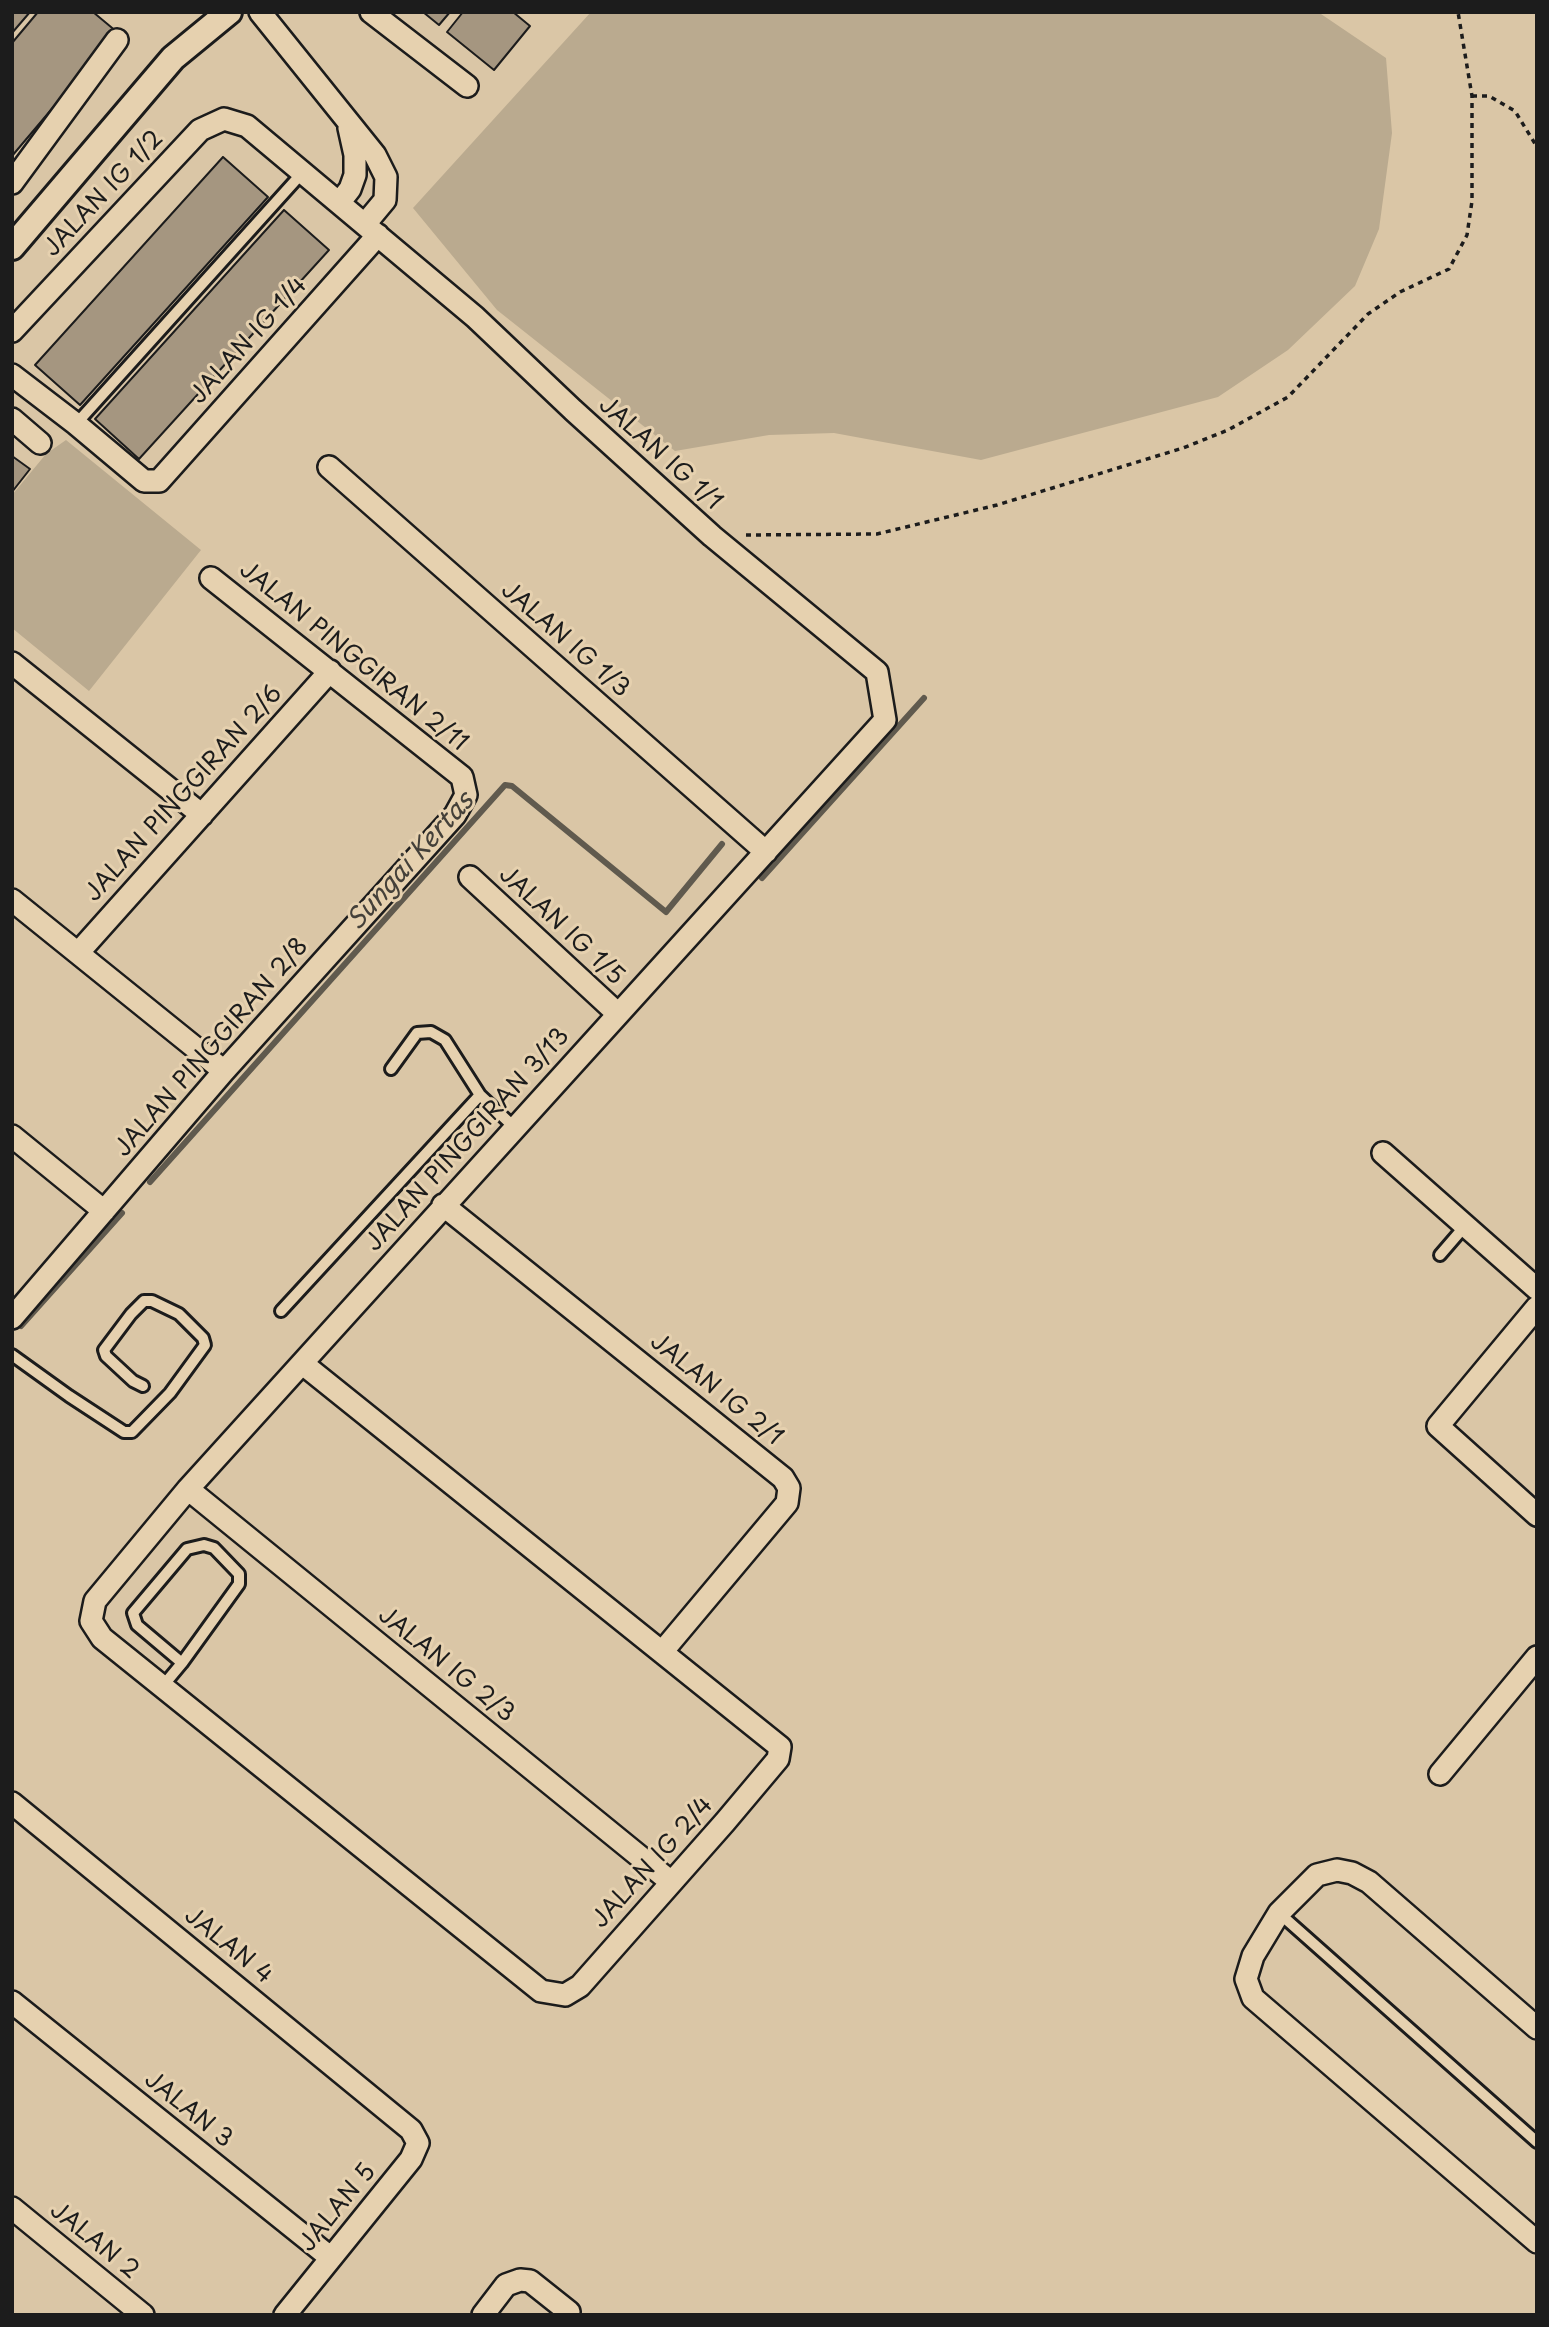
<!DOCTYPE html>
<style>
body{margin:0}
#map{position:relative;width:1549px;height:2327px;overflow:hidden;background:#dac6a6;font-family:"Playpen Sans",sans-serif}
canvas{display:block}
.frame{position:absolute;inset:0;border:14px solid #1c1c1c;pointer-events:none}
</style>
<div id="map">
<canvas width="1549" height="2327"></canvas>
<div class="frame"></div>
</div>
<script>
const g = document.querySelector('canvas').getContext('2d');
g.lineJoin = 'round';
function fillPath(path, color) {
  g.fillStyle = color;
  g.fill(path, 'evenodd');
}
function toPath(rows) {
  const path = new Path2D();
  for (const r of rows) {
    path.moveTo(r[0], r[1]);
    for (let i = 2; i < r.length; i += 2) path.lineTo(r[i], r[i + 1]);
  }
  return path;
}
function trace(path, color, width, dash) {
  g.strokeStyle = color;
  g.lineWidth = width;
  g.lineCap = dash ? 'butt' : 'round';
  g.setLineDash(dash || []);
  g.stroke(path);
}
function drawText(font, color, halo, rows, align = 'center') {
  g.font = font + ' "Playpen Sans",sans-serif';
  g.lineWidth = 6;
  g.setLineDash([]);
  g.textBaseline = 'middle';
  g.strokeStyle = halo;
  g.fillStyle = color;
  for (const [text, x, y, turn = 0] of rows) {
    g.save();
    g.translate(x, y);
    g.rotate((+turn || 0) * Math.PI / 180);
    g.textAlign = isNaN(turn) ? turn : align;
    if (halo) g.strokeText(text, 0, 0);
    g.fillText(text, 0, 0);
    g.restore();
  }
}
fillPath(toPath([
 [591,12,1318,12,1386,58,1392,133,1379,229,1355,286,1288,350,1218,397,981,460,834,433,769,435,675,451,497,310,413,208],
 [66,440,201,550,89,691,12,628,12,495,46,454]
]), '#baaa8f');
trace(toPath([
 [762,878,924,698],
 [150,1182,505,785,512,786,666,912,722,844],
 [21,1326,122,1213]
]), '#605a4e', 6);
const building = toPath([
 [12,12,30,12,12,33,12,12],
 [38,12,93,12,117,32,12,156,12,43,38,12],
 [423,12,450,12,439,25,423,12],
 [463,12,513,12,530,26,494,70,447,32,463,12],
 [223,157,268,197,80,405,35,365,223,157],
 [284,210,329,250,139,459,95,419,284,210],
 [12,456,30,469,12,492,12,456]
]);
fillPath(building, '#a59680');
trace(building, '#1c1c1c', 2);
const service = toPath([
 [76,424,303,172],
 [480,1095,514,1127],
 [1440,1255,1465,1226],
 [281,1311,480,1095,445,1040,431,1032,417,1033,391,1069],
 [12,1355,69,1396,124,1432,132,1432,170,1393,205,1345,203,1338,179,1314,152,1301,144,1301,131,1314,104,1350,106,1356,133,1381,143,1386],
 [162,1687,182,1663,239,1584,239,1574,214,1548,204,1545,187,1549,133,1613,137,1625,182,1663],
 [1279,1913,1537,2142]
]);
const minor = toPath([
 [260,12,375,155,386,177,385,200,365,224],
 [371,12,467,86],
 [12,183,117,40],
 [339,203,350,189,355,175,355,155,349,128],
 [12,331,200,130,224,119,247,126,475,317,573,410,712,536,877,672,885,720,188,1489,95,1601,91,1621,102,1638,541,1991,565,1995,580,1986,725,1822,778,1759,780,1747,303,1364],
 [12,375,76,424,144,481,159,481,378,235],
 [12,419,40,443],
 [329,467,766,852],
 [12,663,202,815],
 [470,877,618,1014],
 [12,900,224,1071],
 [78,953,330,671],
 [12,1136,104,1211],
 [1383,1153,1537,1289],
 [443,1205,783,1478,789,1488,787,1503,662,1652],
 [1537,1307,1438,1426,1537,1515],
 [12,1318,224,1071,455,815,466,795,462,777,211,578],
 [188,1489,671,1882],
 [1440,1774,1537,1657],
 [12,1803,411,2130,418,2143,411,2159,285,2315],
 [12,2002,331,2258],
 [1537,2028,1369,1882,1352,1873,1337,1870,1317,1875,1279,1913,1253,1956,1246,1979,1253,1998,1537,2242],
 [12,2208,143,2315],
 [483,2315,506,2285,520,2280,530,2281,569,2312]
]);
const tertiary = toPath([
 [12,247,173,58,229,12]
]);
trace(service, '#1c1c1c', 16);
trace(minor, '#1c1c1c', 26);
trace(tertiary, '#1c1c1c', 30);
trace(toPath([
 [1472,96,1489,96,1515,111,1537,147],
 [746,535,877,534,997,505,1183,448,1228,430,1288,397,1368,314,1400,292,1449,269,1467,235,1472,201,1472,96,1458,12]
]), '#1c1c1c', 3.5, [5, 5]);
trace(service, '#e6d1af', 10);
trace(minor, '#e6d1af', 21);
trace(tertiary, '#e6d1af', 24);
drawText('24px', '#1c1c1c', '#e6d1af', [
 ["JALAN IG 1/2",104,194,-47],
 ["JALAN IG 1/4",249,341,-48],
 ["JALAN IG 1/1",660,454,42],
 ["JALAN IG 1/3",565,640,41],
 ["JALAN PINGGIRAN 2/11",353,657,39],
 ["JALAN PINGGIRAN 2/6",184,794,-48],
 ["JALAN IG 1/5",561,926,43],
 ["JALAN PINGGIRAN 2/8",212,1048,-49],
 ["JALAN PINGGIRAN 3/13",468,1140,-48],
 ["JALAN IG 2/1",716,1390,39],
 ["JALAN IG 2/3",446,1665,39],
 ["JALAN IG 2/4",653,1863,-48],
 ["JALAN 4",228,1946,39],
 ["JALAN 3",188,2110,39],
 ["JALAN 5",338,2208,-51],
 ["JALAN 2",94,2241,39]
]);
drawText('italic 26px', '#444039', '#e6d1af', [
 ["Sungai Kertas",411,862,-48]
]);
</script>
